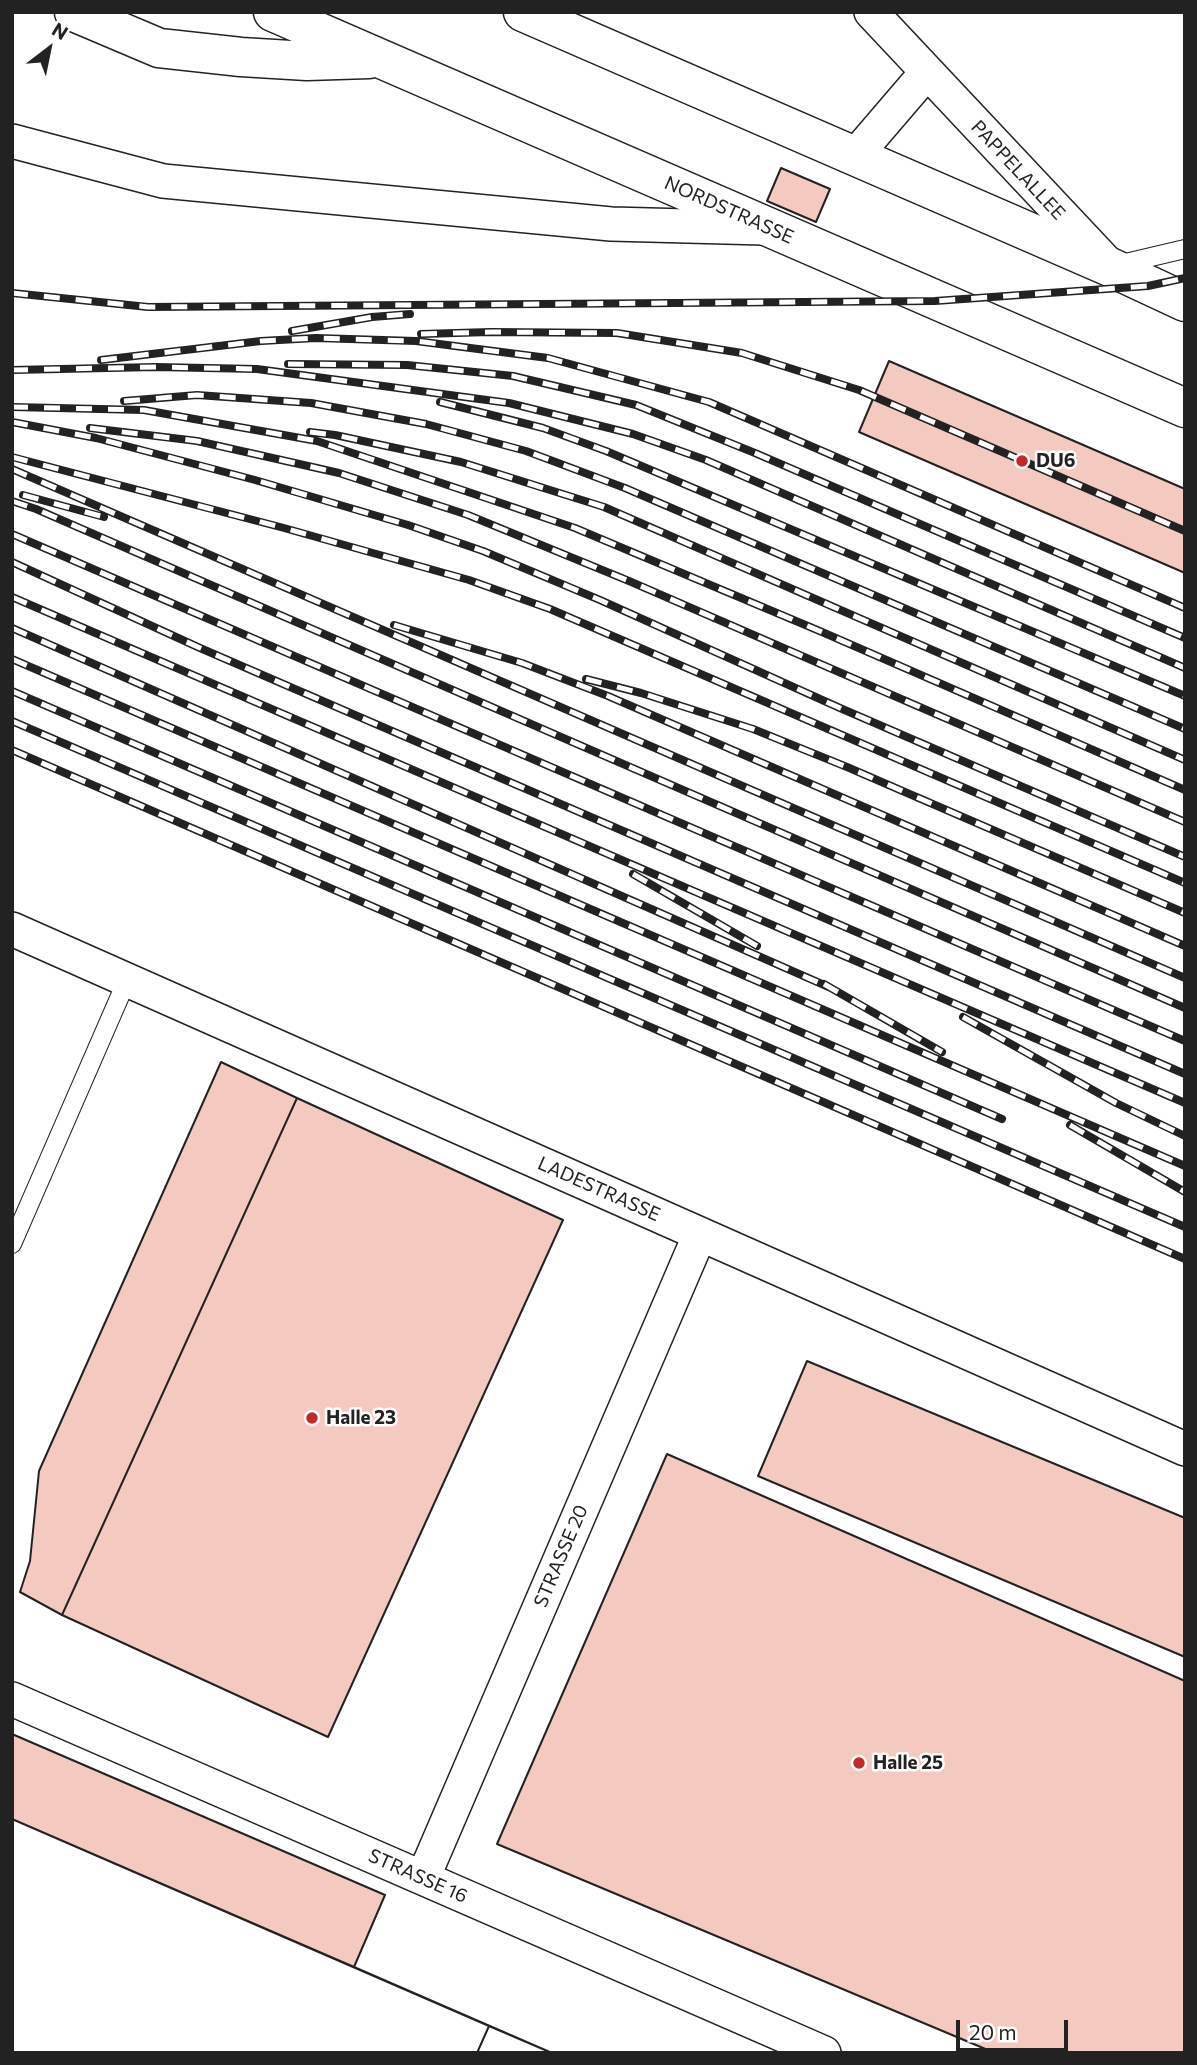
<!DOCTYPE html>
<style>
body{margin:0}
#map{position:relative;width:1197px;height:2065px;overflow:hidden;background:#fff;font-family:Commissioner,sans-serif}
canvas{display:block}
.frame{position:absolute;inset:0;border:14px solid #222;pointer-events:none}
.north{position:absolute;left:14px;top:14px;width:70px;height:70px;-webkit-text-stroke:5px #fff;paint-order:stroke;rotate:32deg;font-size:19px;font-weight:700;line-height:28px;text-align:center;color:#222}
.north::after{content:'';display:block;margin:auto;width:24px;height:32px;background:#222;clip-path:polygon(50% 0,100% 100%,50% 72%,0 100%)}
.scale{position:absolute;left:956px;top:2020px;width:112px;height:32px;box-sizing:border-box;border:4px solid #222;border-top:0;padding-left:9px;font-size:21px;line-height:24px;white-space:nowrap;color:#222;-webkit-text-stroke:5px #fff;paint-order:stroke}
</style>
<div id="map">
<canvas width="1197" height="2065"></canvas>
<div class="frame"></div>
<div class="north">N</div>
<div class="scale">20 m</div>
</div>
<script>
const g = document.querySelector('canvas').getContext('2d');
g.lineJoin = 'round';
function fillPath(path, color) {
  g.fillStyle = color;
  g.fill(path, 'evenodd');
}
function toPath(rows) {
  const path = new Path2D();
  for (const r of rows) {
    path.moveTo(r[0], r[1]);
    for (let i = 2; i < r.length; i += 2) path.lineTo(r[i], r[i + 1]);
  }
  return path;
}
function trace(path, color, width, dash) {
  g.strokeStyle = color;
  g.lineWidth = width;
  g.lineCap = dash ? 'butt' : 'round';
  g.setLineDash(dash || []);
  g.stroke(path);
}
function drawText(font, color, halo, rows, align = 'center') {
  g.font = font + ' Commissioner,sans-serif';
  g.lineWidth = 5;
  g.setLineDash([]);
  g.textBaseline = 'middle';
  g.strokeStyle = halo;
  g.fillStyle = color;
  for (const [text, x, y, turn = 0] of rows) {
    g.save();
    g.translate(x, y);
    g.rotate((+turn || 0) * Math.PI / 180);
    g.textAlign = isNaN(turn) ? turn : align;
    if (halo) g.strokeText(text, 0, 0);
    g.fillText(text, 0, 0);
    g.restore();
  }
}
const building = toPath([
 [781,168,830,189,816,222,767,201,781,168],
 [889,361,1185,489,1185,573,859,432,889,361],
 [221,1062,297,1098,62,1615,20,1592,30,1561,39,1471,221,1062],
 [297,1098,563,1220,328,1737,62,1615,297,1098],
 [807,1361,1185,1518,1185,1657,758,1476,807,1361],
 [667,1454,1185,1681,1185,2053,995,2053,497,1844,667,1454],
 [12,1734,385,1895,354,1967,12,1819,12,1734],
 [12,1819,354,1967,552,2053,12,2053,12,1819],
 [12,1819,489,2026,477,2053,12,2053,12,1819],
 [489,2026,552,2053,477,2053,489,2026]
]);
fillPath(building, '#f3c9c0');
trace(building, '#222', 2);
const lane = toPath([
 [1117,265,1185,249],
 [12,1244,127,980]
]);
const street = toPath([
 [871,12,1107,263],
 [12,141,163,181,611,224,764,228],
 [855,156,927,72],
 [12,929,1185,1449],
 [12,1699,824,2053],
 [423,1878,700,1234]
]);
const secondary = toPath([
 [74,12,159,48,241,57,307,61,369,59],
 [273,12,1185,408],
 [523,12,1110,267,1185,302]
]);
trace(lane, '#222', 20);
trace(street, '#222', 36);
trace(secondary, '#222', 41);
trace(lane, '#fff', 18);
trace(street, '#fff', 33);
trace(secondary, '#fff', 38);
const rail = toPath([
 [12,293,148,307,935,301,1148,286,1185,278],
 [292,331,372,317,410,314],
 [421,334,491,332,617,333,742,353,859,390,1185,531],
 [101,360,261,341,316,338,416,341,548,358,709,402,1185,608],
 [288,364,407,365,513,376,636,405,755,453,1185,638],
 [12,370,156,367,257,369,509,403,633,434,706,460,1185,668],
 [124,401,197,395,311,403,426,424,526,451,625,488,1185,729],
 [440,402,543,428,606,451,1185,696],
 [12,407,144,410,317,441,575,528,822,632,1185,790],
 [12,422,96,438,255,480,408,525,483,551,600,600,840,708,1185,857],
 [90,428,197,441,339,473,468,515,629,581,1185,822],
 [310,432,335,435,461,462,604,507,1185,760],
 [12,457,284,528,469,580,550,609,1185,883],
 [12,469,1185,978],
 [23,495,104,517],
 [12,501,36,509,1185,1008],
 [12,534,1185,1041],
 [12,562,200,648,1185,1074],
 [12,597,1185,1103],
 [394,625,522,663,608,696,1185,946],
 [12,628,831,988],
 [12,659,1185,1166],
 [586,679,641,693,753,729,847,767,1185,913],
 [12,691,1002,1119],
 [12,721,1185,1227],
 [12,750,1185,1259],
 [633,874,757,946],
 [824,984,942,1052],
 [963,1017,1116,1103,1185,1136],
 [1070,1125,1185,1192]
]);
trace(rail, '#222', 8);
trace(rail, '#fff', 5, [16]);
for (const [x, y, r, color] of [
 [1022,461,7,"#c62828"],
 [312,1418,7,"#c62828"],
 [859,1763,7,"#c62828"]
]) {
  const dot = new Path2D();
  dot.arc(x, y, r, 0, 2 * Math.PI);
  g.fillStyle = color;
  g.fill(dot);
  trace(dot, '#fff', 2.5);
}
drawText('19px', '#222', '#fff', [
 ["PAPPELALLEE",1018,170,47],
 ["NORDSTRASSE",729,210,24],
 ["LADESTRASSE",599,1189,24],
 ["STRASSE 20",561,1556,-67],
 ["STRASSE 16",418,1876,24]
]);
drawText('bold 19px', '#222', '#fff', [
 ["DU6",1036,461],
 ["Halle 23",326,1418],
 ["Halle 25",873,1763]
], 'left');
</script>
